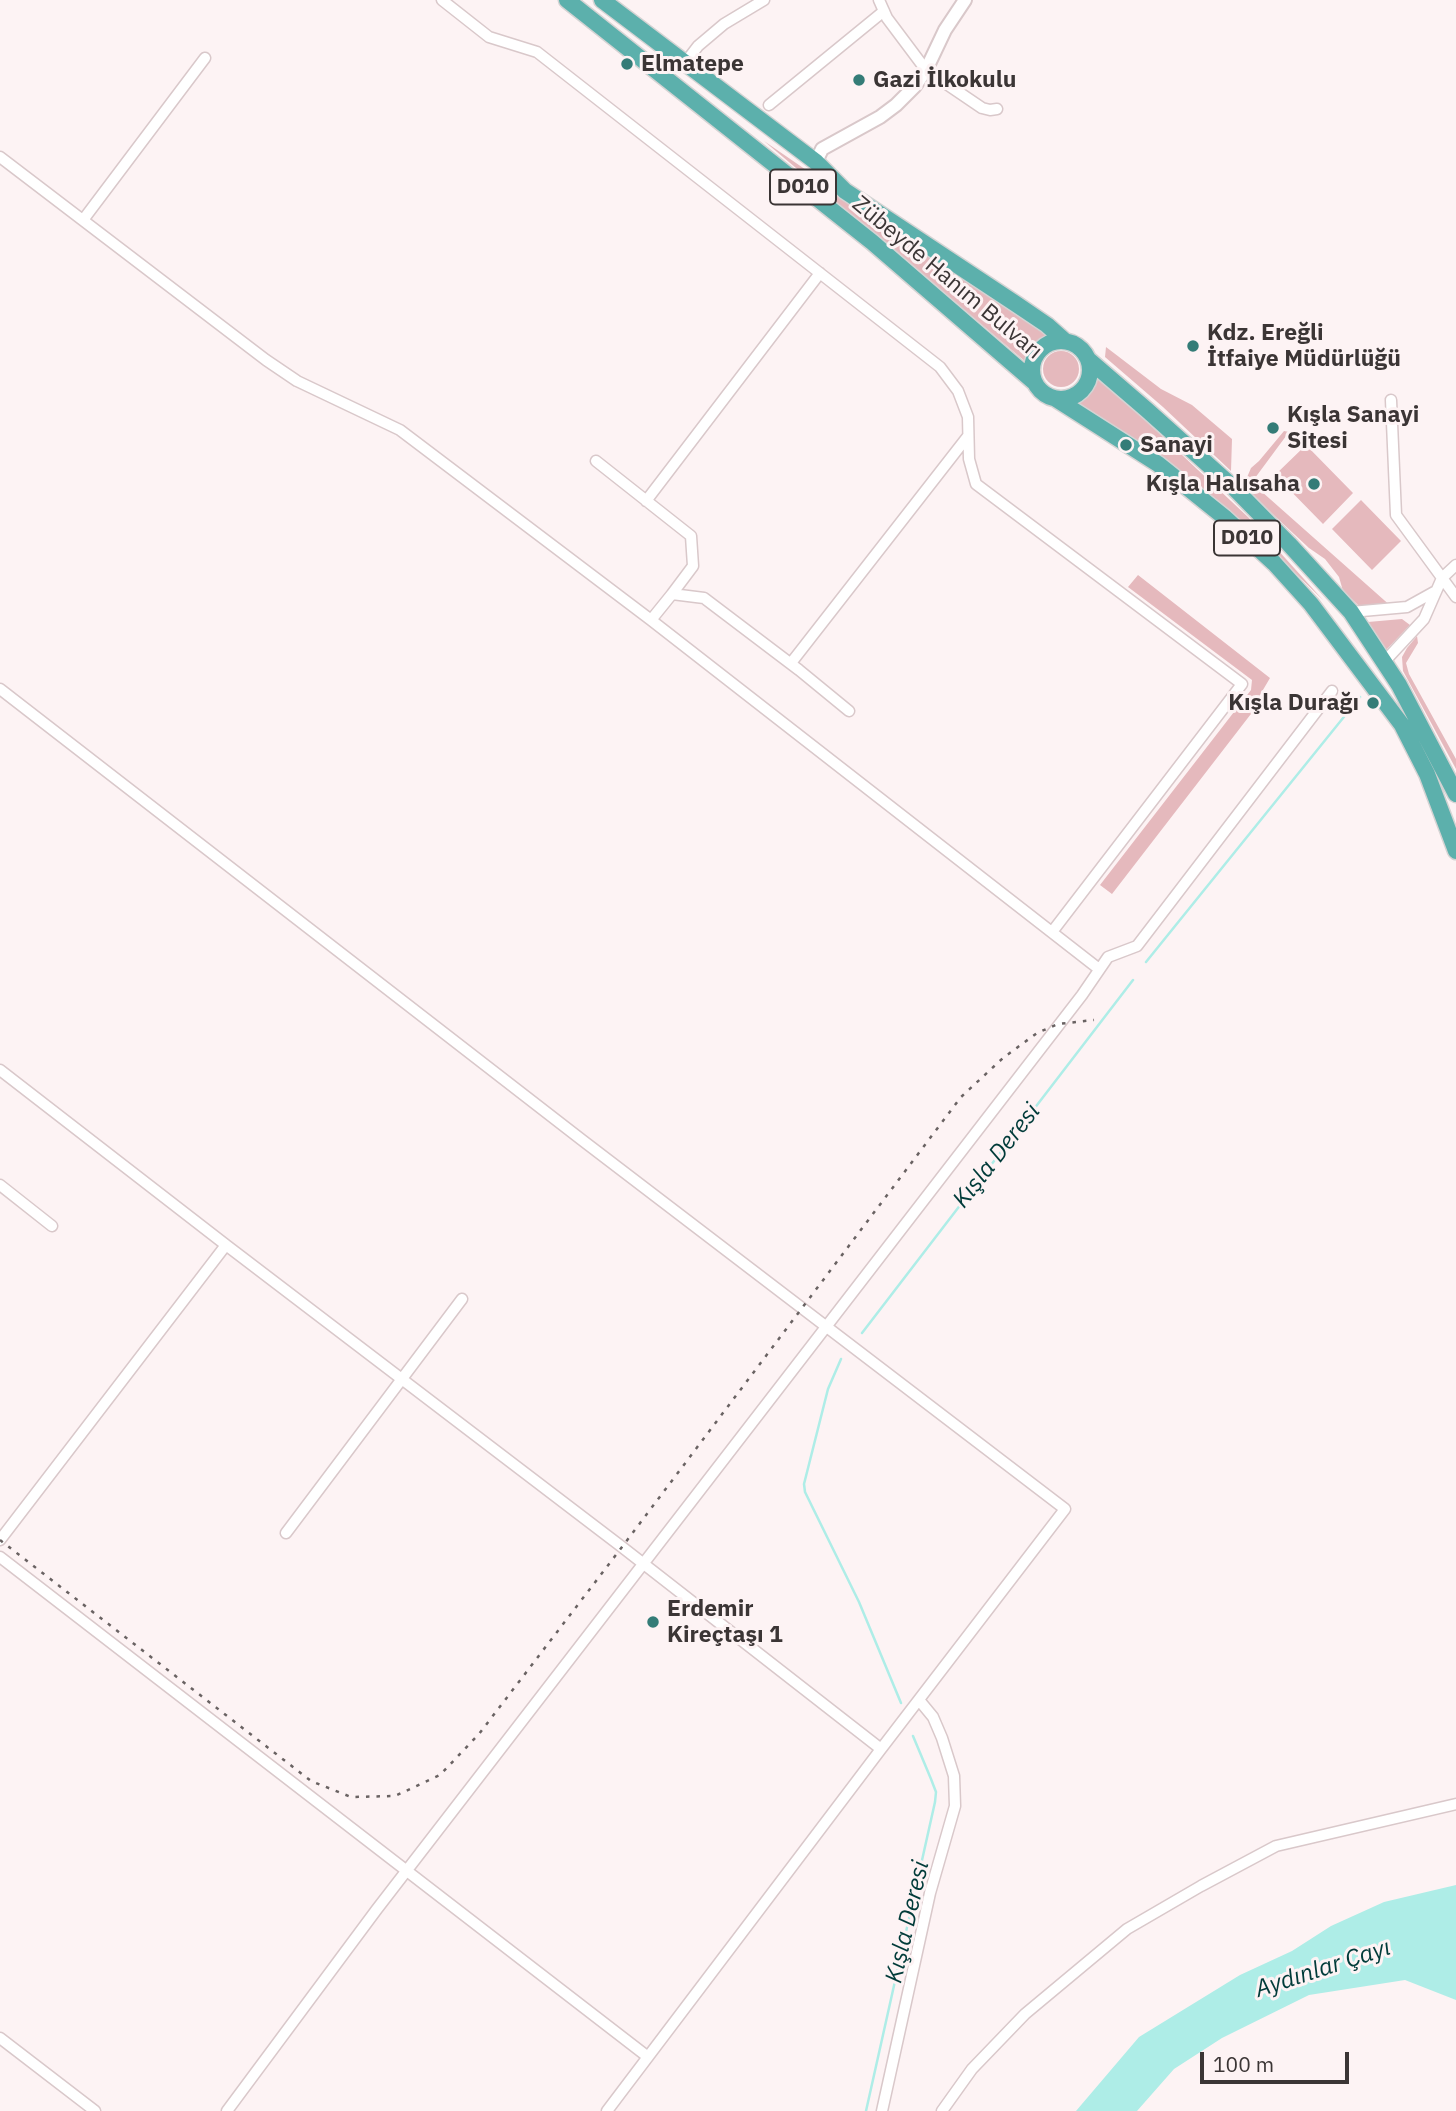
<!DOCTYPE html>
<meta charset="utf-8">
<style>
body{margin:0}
#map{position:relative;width:1456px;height:2111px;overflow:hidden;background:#fdf3f4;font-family:"IBM Plex Sans",sans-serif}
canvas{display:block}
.scale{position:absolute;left:1200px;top:2052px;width:149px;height:32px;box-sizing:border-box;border:4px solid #3b3535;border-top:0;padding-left:9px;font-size:21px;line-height:24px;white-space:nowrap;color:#3b3535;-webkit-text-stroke:5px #fdf3f4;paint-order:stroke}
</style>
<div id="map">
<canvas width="1456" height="2111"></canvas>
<div class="scale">100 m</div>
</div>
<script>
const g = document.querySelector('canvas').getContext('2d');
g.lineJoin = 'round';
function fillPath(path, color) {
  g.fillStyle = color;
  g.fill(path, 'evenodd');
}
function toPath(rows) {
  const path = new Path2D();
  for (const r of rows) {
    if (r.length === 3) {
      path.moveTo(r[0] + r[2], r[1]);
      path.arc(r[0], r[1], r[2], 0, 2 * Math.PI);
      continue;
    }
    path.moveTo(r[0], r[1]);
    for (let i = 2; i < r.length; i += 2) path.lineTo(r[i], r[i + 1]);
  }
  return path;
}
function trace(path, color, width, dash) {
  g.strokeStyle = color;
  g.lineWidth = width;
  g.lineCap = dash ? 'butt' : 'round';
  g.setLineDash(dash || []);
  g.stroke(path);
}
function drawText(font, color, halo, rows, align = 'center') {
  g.font = font + ' "IBM Plex Sans",sans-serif';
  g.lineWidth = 6;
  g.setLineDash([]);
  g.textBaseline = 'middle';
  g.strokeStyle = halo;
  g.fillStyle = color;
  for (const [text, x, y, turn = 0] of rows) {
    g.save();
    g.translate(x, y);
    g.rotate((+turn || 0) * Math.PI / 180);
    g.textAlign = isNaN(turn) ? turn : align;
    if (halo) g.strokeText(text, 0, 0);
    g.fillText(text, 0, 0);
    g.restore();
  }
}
fillPath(toPath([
 [764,141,969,282,1049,335,1034,346,1027,363],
 [1106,347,1161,389,1192,405,1232,439,1231,471,1163,407,1105,357],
 [1061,369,18],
 [1097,375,1248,517,1323,600,1243,522,1147,451,1075,403,1092,386],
 [1284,431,1289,432,1255,478,1261,491,1393,608,1371,608,1358,605,1343,591,1339,577,1325,559,1309,548,1249,492,1245,482,1251,468,1259,461],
 [1306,445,1353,493,1323,524,1275,475],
 [1361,500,1401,541,1372,570,1332,529],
 [1138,575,1270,678,1260,695,1254,710,1112,894,1100,885,1251,690,1252,680,1128,587],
 [1402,619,1410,625,1386,650,1368,622],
 [1417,636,1418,643,1406,663,1409,674,1456,759,1456,769,1403,671,1402,657,1407,648]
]), '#e5b9bd');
fillPath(toPath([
 [1456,1885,1456,2000,1405,1980,1309,1995,1222,2038,1174,2069,1137,2111,1076,2111,1139,2037,1240,1975,1292,1951,1331,1926,1384,1902]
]), '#aeede7');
trace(toPath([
 [1146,962,1360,697],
 [862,1333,1133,980],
 [841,1359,828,1389,804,1484,805,1492,859,1602,901,1703],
 [866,2111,935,1802,936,1792,931,1779,913,1736]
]), '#aeede7', 2.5);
const minor = toPath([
 [442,0,489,37,537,52,940,367,958,391,968,417,969,459,976,484,1242,684,1052,932],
 [879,0,887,18,926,70,982,108,990,110,997,109],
 [685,63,698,46,724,24,764,0],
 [769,105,884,11],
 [0,157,266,360,297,381,400,430,651,620,1099,969],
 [83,220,205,58],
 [1391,400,1396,515,1456,597],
 [596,461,691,536,693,566,672,594],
 [646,501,820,273],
 [1351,612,1407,607,1434,592],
 [651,620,672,594,704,598,799,670,849,711],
 [1384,662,1424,619,1442,578,1456,565],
 [791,663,968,436],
 [0,689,582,1140,1065,1509,881,1749,607,2111],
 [0,1070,226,1245],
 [0,1185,52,1226],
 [286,1533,462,1299],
 [0,1540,226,1245,622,1547,881,1749],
 [0,1557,648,2057],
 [0,2038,95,2111],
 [227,2111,377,1909,1082,995,1108,957,1137,946,1332,691],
 [882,2111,930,1893,955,1806,954,1776,942,1738,933,1717,919,1700],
 [942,2111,972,2069,1025,2014,1127,1929,1201,1886,1276,1846,1456,1804]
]);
const tertiary = toPath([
 [816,162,822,149,880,117,896,105,915,86,926,70,945,30,965,0]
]);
const trunk = toPath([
 [567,0,872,242,1034,382],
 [602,0,816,162,845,191,1016,304,1047,325,1065,341],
 [1061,370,29],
 [1089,360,1147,410,1233,487,1289,544,1351,612,1399,685,1456,794],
 [1056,399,1158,464,1224,517,1274,563,1311,604,1402,725,1427,774,1456,851]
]);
trace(minor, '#d9c8ca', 13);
trace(tertiary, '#d9c8ca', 16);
trace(trunk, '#d4d3d3', 19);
trace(minor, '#fff', 10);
trace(tertiary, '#fff', 12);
trace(trunk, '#5cb0ac', 16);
trace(toPath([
 [0,1540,311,1781,351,1797,395,1796,440,1775,479,1734,622,1547,961,1097,1003,1058,1037,1033,1058,1024,1094,1020]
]), '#696262', 2.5, [3.5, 7]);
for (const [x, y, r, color] of [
 [627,64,7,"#347c77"],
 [859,80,7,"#347c77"],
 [1193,346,7,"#347c77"],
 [1273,428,7,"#347c77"],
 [1126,445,7,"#347c77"],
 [1314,484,7,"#347c77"],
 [1373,703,7,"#347c77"],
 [653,1622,7,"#347c77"]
]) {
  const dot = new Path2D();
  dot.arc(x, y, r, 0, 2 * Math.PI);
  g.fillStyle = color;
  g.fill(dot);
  trace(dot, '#fdf3f4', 2.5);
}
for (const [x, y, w] of [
 [803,187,66],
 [1247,538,66]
]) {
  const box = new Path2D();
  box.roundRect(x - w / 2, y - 17.5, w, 35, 5);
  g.fillStyle = '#fdf3f4';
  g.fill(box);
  trace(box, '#3b3535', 2);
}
drawText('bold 21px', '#3b3535', null, [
 ["D010",803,187],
 ["D010",1247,538]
]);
drawText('bold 23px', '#3b3535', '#fdf3f4', [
 ["Elmatepe",641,64],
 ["Gazi İlkokulu",873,80],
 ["Kdz. Ereğli",1207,333],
 ["İtfaiye Müdürlüğü",1207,359],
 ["Kışla Sanayi",1287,415],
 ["Sitesi",1287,441],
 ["Sanayi",1140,445],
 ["Kışla Halısaha",1300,484,"right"],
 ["Kışla Durağı",1359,703,"right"],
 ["Erdemir",667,1609],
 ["Kireçtaşı 1",667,1635]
], 'left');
drawText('23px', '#3b3535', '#fdf3f4', [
 ["Zübeyde Hanım Bulvarı",947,278,40]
]);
drawText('italic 24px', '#003b39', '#fdf3f4', [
 ["Kışla Deresi",997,1156,-52],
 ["Kışla Deresi",908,1922,-77],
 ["Aydınlar Çayı",1323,1969,-18]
]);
</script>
